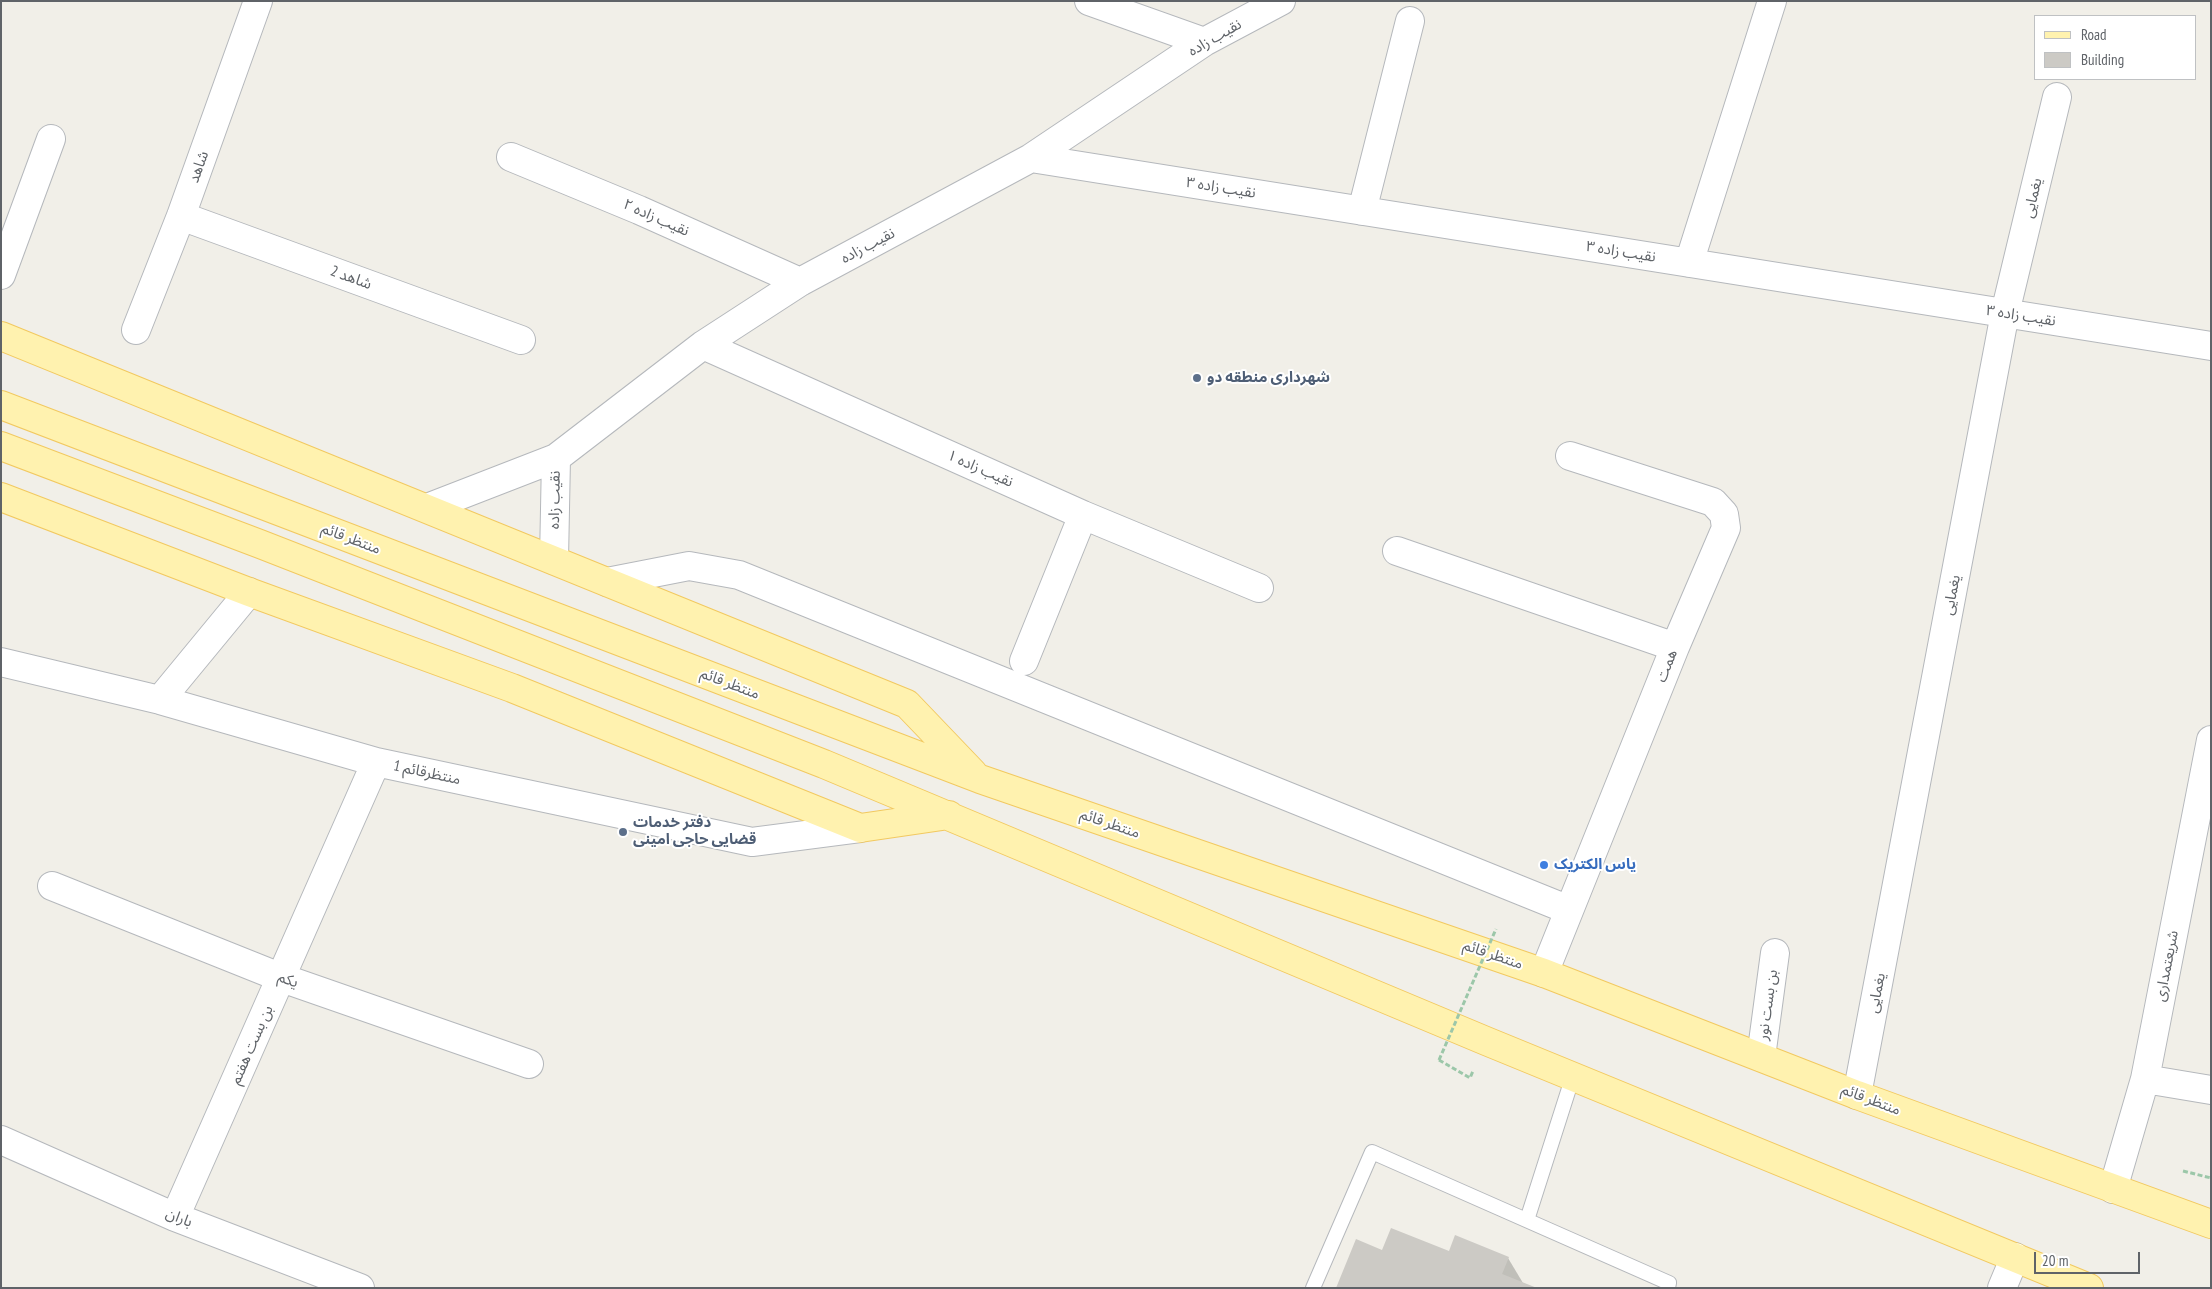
<!DOCTYPE html>
<meta charset="utf-8">
<style>
body{margin:0}
#map{position:relative;width:2212px;height:1289px;overflow:hidden;background:#f1efe8;font-family:"PT Sans Narrow",sans-serif}
canvas{display:block}
.frame{position:absolute;inset:0;border:2px solid #5f6368;pointer-events:none}
.legend{position:absolute;left:2034px;top:15px;width:162px;height:65px;box-sizing:border-box;background:#fff;border:1px solid #bfc1c3;margin:0;padding:6px 9px;list-style:none;font-size:15px;color:#5f6368}
.legend li{display:flex;align-items:center;gap:10px;height:25px}
.legend b{width:25px;border:1px solid #bfc1c3}
.scale{position:absolute;left:2034px;top:1252px;width:106px;height:22px;box-sizing:border-box;border:2px solid #5f6368;border-top:0;padding-left:6px;font-size:15px;line-height:18px;white-space:nowrap;color:#5f6368;-webkit-text-stroke:4px #fff;paint-order:stroke}
</style>
<div id="map">
<canvas width="2212" height="1289"></canvas>
<div class="frame"></div>
<ul class="legend">
<li><b style="height:6px;background:#fff2af"></b>Road</li>
<li><b style="height:14px;background:#cccac5"></b>Building</li>
</ul>
<div class="scale">20 m</div>
</div>
<script>
const g = document.querySelector('canvas').getContext('2d');
g.lineJoin = 'round';
function fillPath(path, color) {
  g.fillStyle = color;
  g.fill(path, 'evenodd');
}
function toPath(rows) {
  const path = new Path2D();
  for (const r of rows) {
    path.moveTo(r[0], r[1]);
    for (let i = 2; i < r.length; i += 2) path.lineTo(r[i], r[i + 1]);
  }
  return path;
}
function trace(path, color, width, dash) {
  g.strokeStyle = color;
  g.lineWidth = width;
  g.lineCap = dash ? 'butt' : 'round';
  g.setLineDash(dash || []);
  g.stroke(path);
}
function drawText(font, color, halo, rows, align = 'center') {
  g.font = font + ' "PT Sans Narrow","Noto Sans Arabic",sans-serif';
  g.lineWidth = 4;
  g.setLineDash([]);
  g.textBaseline = 'middle';
  g.strokeStyle = halo;
  g.fillStyle = color;
  for (const [text, x, y, turn = 0] of rows) {
    g.save();
    g.translate(x, y);
    g.rotate((+turn || 0) * Math.PI / 180);
    g.textAlign = isNaN(turn) ? turn : align;
    if (halo) g.strokeText(text, 0, 0);
    g.fillText(text, 0, 0);
    g.restore();
  }
}
fillPath(toPath([
 [1383,1252,1450,1253,1508,1258,1523,1283]
]), '#0003');
fillPath(toPath([
 [1391,1228,1449,1251,1455,1235,1509,1257,1502,1274,1537,1288,1336,1288,1356,1239,1382,1250]
]), '#cccac5');
const lane = toPath([
 [1527,1220,1573,1076],
 [1313,1288,1372,1152,1669,1283,1668,1288]
]);
const street = toPath([
 [1089,1,1204,42],
 [511,157,639,210,800,282],
 [1031,158,2211,346],
 [1362,211,1410,21],
 [181,216,521,340],
 [1689,263,1772,1],
 [1,275,51,139],
 [136,330,181,216,258,1],
 [703,345,1083,515,1259,588],
 [427,508,556,458,703,345,800,282,1031,158,1204,42,1281,1],
 [1397,551,1675,647],
 [554,560,556,458],
 [607,582,689,566,739,575,1569,910],
 [1024,661,1083,515],
 [1,662,160,700,376,762,752,842,860,828],
 [160,700,249,592],
 [52,886,282,978,529,1064],
 [1544,973,1675,647,1726,528,1724,514,1713,502,1570,456],
 [1761,1057,1775,953],
 [2145,1079,2211,1090],
 [1857,1095,2005,313,2057,97],
 [1,1140,175,1217,360,1288],
 [2113,1189,2145,1079,2211,740],
 [175,1217,376,762],
 [2002,1288,2015,1257]
]);
const primary = toPath([
 [1,336,907,704,973,773],
 [1,405,980,779,1544,973,1857,1095,2211,1224],
 [1,446,260,544,824,764,1486,1041,2089,1288],
 [1,497,249,592,512,688,860,828,949,815]
]);
trace(lane, '#b5b8bc', 16);
trace(street, '#b5b8bc', 30);
trace(primary, '#f2c960', 30);
trace(toPath([
 [1439,1060,1470,1078,1473,1071],
 [2183,1171,2211,1178]
]), '#9cc7a9', 3, [5, 2.5]);
trace(lane, '#fff', 14);
trace(street, '#fff', 28);
trace(primary, '#fff2af', 28);
trace(toPath([
 [1439,1060,1496,929]
]), '#9cc7a9', 3, [5, 2.5]);
for (const [x, y, r, color] of [
 [1197,378,5,"#5c6f8a"],
 [623,832,5,"#5c6f8a"],
 [1544,865,5,"#3f7fe0"]
]) {
  const dot = new Path2D();
  dot.arc(x, y, r, 0, 2 * Math.PI);
  g.fillStyle = color;
  g.fill(dot);
  trace(dot, '#fff', 2);
}
drawText('15px', '#5f6368', '#fff', [
 ["نقیب زاده",1215,38,-30],
 ["شاهد",199,167,-70],
 ["نقیب زاده ۳",1221,188,9],
 ["یغمایی",2033,198,-77],
 ["نقیب زاده ۲",656,218,24],
 ["نقیب زاده",868,246,-28],
 ["نقیب زاده ۳",1621,252,9],
 ["شاهد 2",351,278,20],
 ["نقیب زاده ۳",2021,316,9],
 ["نقیب زاده ۱",980,469,24],
 ["نقیب زاده",555,500,-89],
 ["منتظر قائم",351,539,21],
 ["یغمایی",1952,595,-79],
 ["همت",1667,666,-68],
 ["منتظر قائم",730,684,21],
 ["منتظرقائم 1",427,773,12],
 ["منتظر قائم",1110,824,19],
 ["منتظر قائم",1493,955,19],
 ["شریعتمداری",2167,966,-79],
 ["یکم",288,980,20],
 ["یغمایی",1877,993,-79],
 ["بن بست نور",1768,1005,-82],
 ["بن بست هفتم",252,1045,-66],
 ["منتظر قائم",1871,1100,21],
 ["باران",179,1218,22]
]);
drawText('bold 15px', '#4e5e75', '#fff', [
 ["شهرداری منطقه دو",1207,378],
 ["دفتر خدمات",633,823],
 ["قضایی حاجی امینی",633,840]
], 'left');
drawText('bold 15px', '#366cbe', '#fff', [
 ["یاس الکتریک",1554,865]
], 'left');
</script>
